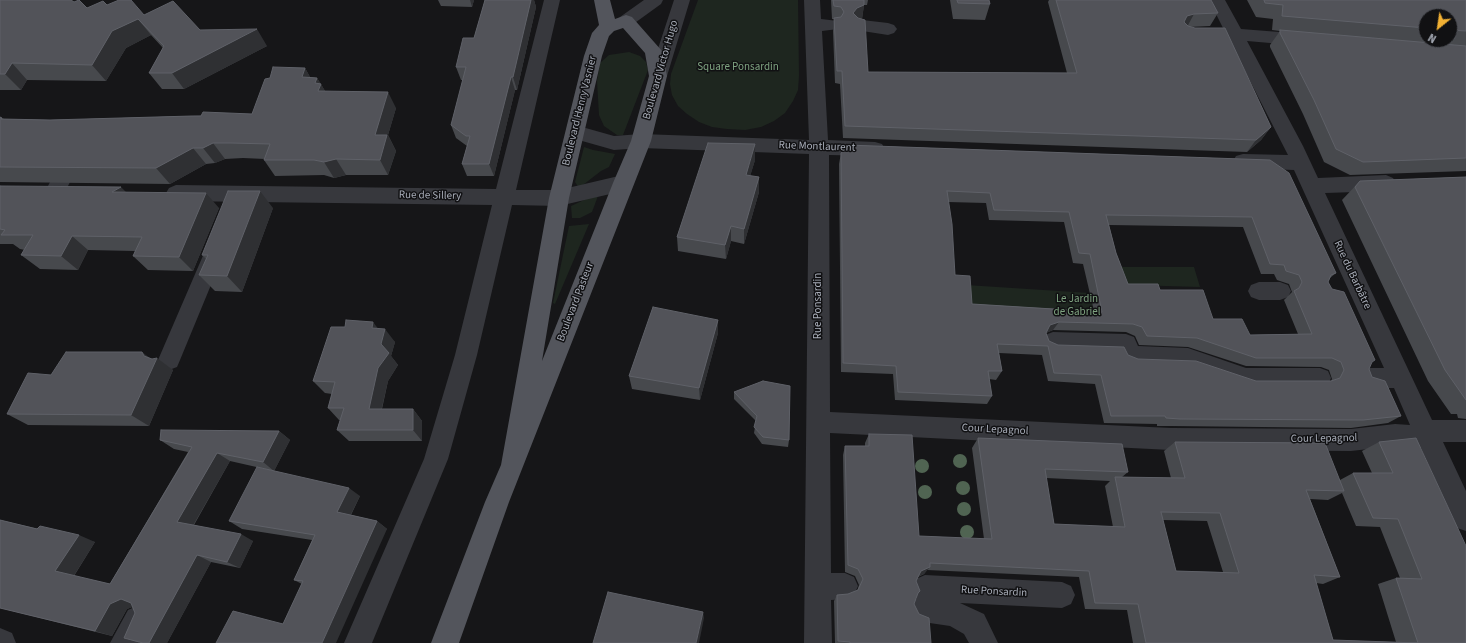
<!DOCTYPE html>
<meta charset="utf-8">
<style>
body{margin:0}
#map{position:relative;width:1466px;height:643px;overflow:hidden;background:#161618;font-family:"Source Sans 3",sans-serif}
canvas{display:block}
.north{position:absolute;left:1418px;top:8px;width:40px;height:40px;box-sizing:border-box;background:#111113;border:1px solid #4d4f55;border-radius:50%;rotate:210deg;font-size:11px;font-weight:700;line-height:16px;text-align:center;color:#a8adb8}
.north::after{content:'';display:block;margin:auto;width:14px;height:18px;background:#f2b134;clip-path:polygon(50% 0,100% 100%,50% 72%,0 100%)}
</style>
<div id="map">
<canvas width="1466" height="643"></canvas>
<div class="north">N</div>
</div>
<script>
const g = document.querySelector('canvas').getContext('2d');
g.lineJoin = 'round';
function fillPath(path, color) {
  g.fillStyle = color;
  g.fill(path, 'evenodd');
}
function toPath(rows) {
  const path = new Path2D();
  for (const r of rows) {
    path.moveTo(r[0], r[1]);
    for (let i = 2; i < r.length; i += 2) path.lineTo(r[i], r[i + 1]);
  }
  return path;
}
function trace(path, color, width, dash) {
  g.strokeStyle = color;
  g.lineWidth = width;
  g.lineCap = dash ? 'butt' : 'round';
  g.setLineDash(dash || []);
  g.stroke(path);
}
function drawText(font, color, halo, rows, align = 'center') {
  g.font = font + ' "Source Sans 3",sans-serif';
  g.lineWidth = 3;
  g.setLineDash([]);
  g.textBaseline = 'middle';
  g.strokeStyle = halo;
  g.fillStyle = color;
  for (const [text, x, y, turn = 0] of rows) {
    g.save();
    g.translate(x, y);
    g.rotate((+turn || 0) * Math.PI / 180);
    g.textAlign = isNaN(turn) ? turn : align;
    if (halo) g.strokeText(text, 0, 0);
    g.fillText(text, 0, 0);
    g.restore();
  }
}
fillPath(toPath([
 [698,0,798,0,799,76,798,90,793,101,785,113,774,121,761,127,745,130,727,129,712,127,699,122,687,114,678,106,672,95,670,84,671,74],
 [629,52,640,56,646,62,648,70,623,135,617,135,604,126,599,115,597,81,600,63,609,55],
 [584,147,593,150,615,154,609,167,601,171,579,188,575,182],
 [595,195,598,196,592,212,580,218,572,218,571,206],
 [589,224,555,304,553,303,569,226],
 [1092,267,1194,267,1200,287,1096,284],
 [966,285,1090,293,1096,321,959,312]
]), '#1e261f');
fillPath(toPath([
 [544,0,560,0,516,190,559,190,623,175,630,178,633,183,630,188,623,191,559,206,512,205,477,355,448,459,372,643,344,643,424,459,455,355,492,205,176,201,169,198,166,193,169,188,176,185,496,189,544,0],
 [644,0,663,0,661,4,632,25,626,27,620,25,617,21,620,17,644,0],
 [674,0,690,0,667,76,664,80,658,82,652,80,649,76,674,0],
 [804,0,820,0,821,19,838,21,841,25,838,29,822,31,828,140,875,142,882,144,885,149,882,154,875,156,829,155,830,412,1171,428,1351,429,1395,424,1410,425,1394,388,1369,388,1361,385,1358,378,1361,371,1369,368,1384,368,1294,170,1243,168,1236,166,1233,161,1236,156,1243,154,1288,155,1229,40,1216,38,1213,34,1216,30,1223,28,1209,0,1225,0,1241,29,1305,34,1311,36,1314,40,1311,44,1305,46,1247,41,1303,146,1318,178,1386,175,1393,178,1396,183,1393,188,1386,191,1325,193,1432,420,1466,420,1466,442,1443,442,1466,491,1466,531,1457,528,1421,448,1395,446,1351,451,1171,450,830,433,831,573,845,573,854,577,858,586,854,595,845,599,831,600,832,643,804,643,809,154,641,148,614,150,568,137,566,132,568,127,575,125,614,136,641,134,809,140,804,0],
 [862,20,888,23,894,25,897,29,894,33,888,35,856,30,853,26,856,22,862,20],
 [64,167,71,169,74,174,65,192,62,197,55,200,48,197,45,192,54,174,57,169,64,167],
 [215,243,222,245,225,251,180,360,177,367,169,370,161,367,158,360,205,251,208,245,215,243],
 [1259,282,1280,282,1288,285,1291,291,1288,297,1280,300,1259,300,1251,297,1248,291,1251,285,1259,282],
 [1053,332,1126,334,1134,337,1138,346,1188,348,1246,368,1320,368,1328,371,1331,378,1328,385,1320,388,1246,388,1188,368,1130,366,1122,363,1118,354,1053,352,1045,349,1042,342,1045,335,1053,332],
 [925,575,1062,582,1071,586,1075,595,1071,604,1062,608,960,603,984,614,998,643,969,643,964,634,950,626,923,622,914,618,910,609,914,600,917,598,912,588,916,579,925,575],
 [137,606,146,610,150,619,139,643,110,643,128,610,137,606],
 [0,628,12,633,16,643,0,643,0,628]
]), '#37383d');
fillPath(toPath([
 [594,0,610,0,615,19,626,15,632,17,662,51,667,76,651,141,509,502,459,643,431,643,485,502,501,465,549,198,584,56,592,33,599,25,594,0],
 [623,28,645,53,649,76,631,141,613,183,542,361,569,198,602,56,609,36,614,31,623,28]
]), '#53555c');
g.fillStyle = '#506452';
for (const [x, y] of [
 [960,461],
 [922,466],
 [963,488],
 [925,492],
 [964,509],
 [967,532]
]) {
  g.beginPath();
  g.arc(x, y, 7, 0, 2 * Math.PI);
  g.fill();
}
fillPath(toPath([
 [0,0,74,2,87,8,107,5,200,30,267,46,184,89,162,89,149,73,163,48,151,35,126,48,106,81,27,80,21,90,0,90],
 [438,0,474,0,472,7,441,6],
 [485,0,534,0,536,7,517,90,515,90,494,176,467,176,462,164,467,146,456,138,451,125,463,80,461,80,456,67,474,38],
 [831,0,868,0,867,5,864,5,862,19,861,19,868,72,1067,73,1048,2,1049,0,1056,0,1218,13,1210,26,1189,27,1271,127,1261,140,1247,152,843,138,840,84,835,83,833,31,834,19,832,19],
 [950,0,989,0,990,4,985,20,953,19],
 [1247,0,1466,0,1466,171,1350,175,1324,162,1303,114,1270,47,1270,45,1280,31,1272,30,1273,19,1256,17],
 [1426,16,1450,16,1450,40,1426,40],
 [305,68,310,77,317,78,325,91,396,108,388,135,396,151,388,175,346,175,334,178,324,175,275,176,264,160,265,159,243,158,225,159,215,163,206,164,170,184,0,182,0,117,4,119,50,120,192,116,252,114,270,78],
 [846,145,1270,160,1336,273,1330,278,1328,282,1371,363,1369,369,1372,377,1401,416,1388,423,1351,428,1171,426,1157,426,1157,424,1104,423,1095,384,1048,381,1042,355,999,353,1002,371,996,380,989,379,992,396,987,404,895,400,893,374,841,372,839,164,841,153,845,150],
 [948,202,986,203,989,220,1064,222,1073,263,1083,264,1094,311,972,304,955,275],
 [1109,225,1243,227,1261,274,1274,274,1277,280,1289,284,1292,292,1284,300,1298,334,1250,335,1213,319,1160,290,1128,284,1116,253],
 [1053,330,1126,332,1135,336,1139,345,1188,347,1246,366,1321,367,1329,370,1332,379,1331,381,1256,381,1138,359,1128,355,1058,345,1049,341,1046,333],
 [755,160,750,176,759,177,759,192,744,244,731,241,726,259,678,251,677,237],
 [1466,177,1466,419,1458,418,1457,414,1451,414,1428,381,1342,200,1360,181],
 [0,186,126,192,219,208,193,271,148,270,133,256,135,251,88,250,78,270,40,269,21,255,25,250,20,249,13,244,0,244],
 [273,208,242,292,215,291,199,275,206,259,202,255],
 [718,320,718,333,700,400,632,389,629,376],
 [345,327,379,329,395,342,391,356,398,365,388,381,382,409,413,409,422,421,422,441,349,441,337,430,340,420,339,420,328,408,332,394,325,393,313,381],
 [149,358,173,370,149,426,28,425,7,414,51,375],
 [734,392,789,440,788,447,762,444,754,433,756,421,734,399],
 [279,431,290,440,274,471,230,461,194,525,253,541,240,568,211,562,167,643,141,643,124,638,135,613,132,607,127,609,112,636,0,608,0,520,95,542,74,576,110,584,188,452,174,449,160,440],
 [869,434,919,536,984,539,972,448,978,438,1128,472,1122,477,1171,478,1164,451,1175,442,1340,480,1353,473,1372,473,1362,451,1379,442,1416,438,1466,643,1133,643,1127,610,1085,609,1079,577,927,570,924,574,918,577,916,581,920,591,917,595,914,604,931,643,835,643,834,601,837,595,848,594,857,591,859,585,855,576,845,572,843,455,845,446,865,446,865,443],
 [1046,478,1110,481,1105,486,1113,527,1054,524],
 [1342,493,1356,526,1380,527,1400,578,1396,578,1378,584,1396,642,1333,640,1316,583,1323,584,1340,577,1310,499,1328,500],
 [1163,520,1207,521,1223,572,1176,571],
 [360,496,351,515,377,521,387,529,283,624,302,584,294,580,312,540,242,529,229,521]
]), '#47494d');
fillPath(toPath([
 [470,0,474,0,472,7],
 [531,0,534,0,536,7,517,90,513,77],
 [864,5,862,19,855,21,853,13,857,8],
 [1194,14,1187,27,1180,29,1187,16],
 [138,19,151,35,126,48,106,81,92,65,112,31],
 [257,29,267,46,184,89,172,73],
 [12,63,27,80,21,90,5,74],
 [305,68,314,84,302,77],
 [511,77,515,90,494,176,489,164],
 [317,78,321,84,330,100,318,91,315,83],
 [388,92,396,108,388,135,396,151,388,175,380,160,375,135],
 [1271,127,1261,140,1247,152,1256,140],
 [213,143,225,159,215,163,203,148],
 [755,144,755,160,746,190,746,175],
 [193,148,206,164,170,184,156,168],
 [336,159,346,175,334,178,324,162],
 [759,177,759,192,744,244,744,229],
 [121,187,136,202,112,192],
 [260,191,273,208,242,292,227,276],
 [206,193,219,208,193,271,179,257],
 [731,226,731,241,726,259,725,245],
 [72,236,88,250,78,270,61,256],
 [718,320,718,333,700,400,699,388],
 [373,322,383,335,372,328],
 [1059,322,1053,330,1044,334,1050,325],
 [385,329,395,342,391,356,398,365,388,381,379,420,369,409,381,344],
 [142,352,155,362,157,358,173,370,149,426,131,415,144,356],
 [413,409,422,421,422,441,413,430],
 [279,431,290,440,274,471,263,462],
 [217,453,230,461,191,529,177,522],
 [349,488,360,496,348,520,337,512],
 [377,521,387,529,336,643,322,643],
 [241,534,253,541,240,568,227,562],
 [79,535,95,542,73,577,55,571],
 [197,555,211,562,167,643,149,643],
 [930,567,924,574,915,578,921,571],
 [121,599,138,605,127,609,112,636,95,631,110,604],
 [703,612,704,618,699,643,696,643]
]), '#2f3033');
const building = toPath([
 [0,0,71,0,74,2,79,0,87,8,103,1,107,5,119,0,131,0,144,15,173,1,200,30,257,29,172,73,149,73,164,46,138,19,112,31,92,65,12,63,5,74,0,74,0,0],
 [485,0,531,0,513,77,511,77,489,164,462,164,470,136,466,136,451,125,466,67,456,67,463,38,474,38,485,0],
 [833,0,864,0,864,5,857,8,853,13,858,18,865,20,868,72,1077,73,1056,0,1211,0,1218,13,1194,14,1187,16,1184,22,1188,26,1195,28,1225,28,1271,127,1256,140,845,126,842,71,837,71,834,18,841,17,844,12,841,7,834,6,833,0],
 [957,0,989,0,990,4,958,3,957,0],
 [1264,0,1466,0,1466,31,1450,30,1450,16,1426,16,1426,28,1282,16,1283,5,1265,3,1264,0],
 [1280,30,1466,46,1466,158,1363,162,1336,149,1314,100,1280,33,1280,30],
 [273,67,305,68,302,77,317,78,315,83,321,84,318,91,388,92,375,135,387,135,380,160,336,159,324,162,314,160,264,160,270,144,231,143,213,143,203,148,193,148,156,168,0,167,0,117,2,118,1,119,50,120,192,116,201,116,203,112,252,114,265,79,270,78,273,67],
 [708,143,755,144,746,175,759,177,744,229,731,226,725,245,677,237,708,143],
 [846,145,1270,160,1289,173,1336,273,1331,275,1328,282,1332,289,1344,292,1375,360,1372,362,1369,369,1372,377,1385,381,1401,416,1363,420,1180,419,1166,418,1165,416,1111,416,1101,375,1054,373,1048,346,997,344,1002,371,988,371,992,396,898,392,896,366,843,363,841,153,846,149,846,145],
 [947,191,990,193,994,210,1069,212,1079,253,1090,254,1102,312,972,304,970,276,955,275,952,224,947,191],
 [1106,215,1252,217,1270,264,1284,265,1286,271,1299,275,1302,282,1299,288,1294,291,1312,334,1250,335,1242,319,1213,319,1203,290,1160,290,1158,284,1128,284,1116,253,1106,215],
 [1059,322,1133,324,1142,327,1147,336,1197,338,1256,358,1332,358,1341,362,1344,370,1340,378,1331,381,1256,381,1196,361,1138,359,1128,355,1124,347,1058,345,1049,341,1046,333,1050,325,1059,322],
 [1466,177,1466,400,1445,370,1355,187,1360,181,1466,177],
 [0,186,121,187,112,192,206,193,179,257,133,256,142,237,72,236,61,256,21,255,33,235,1,235,5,230,0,229,0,186],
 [228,191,260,191,227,276,199,275,208,255,202,255,228,191],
 [653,307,718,320,699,388,629,376,653,307],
 [346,320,373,322,372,328,385,329,381,344,389,353,378,368,369,409,413,409,413,430,337,430,344,408,328,408,335,382,313,381,331,327,345,327,346,320],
 [66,352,142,352,144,356,152,359,157,358,131,415,7,414,28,373,51,375,66,352],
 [763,381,790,386,789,440,763,437,754,427,757,416,734,392,763,381],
 [161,430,279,431,263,462,217,453,177,522,241,534,227,562,197,555,149,643,143,643,124,638,135,613,131,603,121,599,110,604,95,631,0,608,0,520,37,529,40,526,79,535,55,571,110,584,192,447,160,440,161,430],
 [869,434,912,435,919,536,992,539,978,438,1122,444,1128,472,1045,469,1054,524,1125,527,1115,477,1185,478,1175,442,1325,443,1344,491,1306,490,1340,577,1314,575,1333,640,1418,643,1396,578,1422,579,1398,519,1373,518,1353,473,1393,473,1379,442,1416,438,1466,546,1466,643,1146,643,1138,604,1095,603,1089,571,930,563,930,567,921,571,916,581,920,591,918,593,914,604,919,614,929,618,931,643,850,643,850,642,838,641,837,595,848,594,858,590,863,579,858,569,848,565,845,446,869,446,869,434],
 [1161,512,1220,513,1239,573,1176,571,1161,512],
 [257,467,349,488,337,512,377,521,322,643,216,643,233,611,283,624,303,581,294,580,315,535,229,521,257,467],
 [608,592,703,612,696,643,593,643,608,592]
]);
fillPath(building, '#525359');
trace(building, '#5f6168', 1);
drawText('11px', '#7fa381', '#111113', [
 ["Square Ponsardin",738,68],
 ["Le Jardin",1077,300],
 ["de Gabriel",1077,313]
]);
drawText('11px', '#a8adb8', '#111113', [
 ["Boulevard Victor Hugo",661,70,-74],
 ["Boulevard Henry Vasnier",580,111,-76],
 ["Rue Montlaurent",817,147,2],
 ["Rue de Sillery",430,196,1],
 ["Rue du Barbâtre",1352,275,65],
 ["Boulevard Pasteur",576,302,-69],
 ["Rue Ponsardin",819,306,-90],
 ["Cour Lepagnol",995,430,3],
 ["Cour Lepagnol",1324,439,-1],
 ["Rue Ponsardin",994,592,3]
]);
</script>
